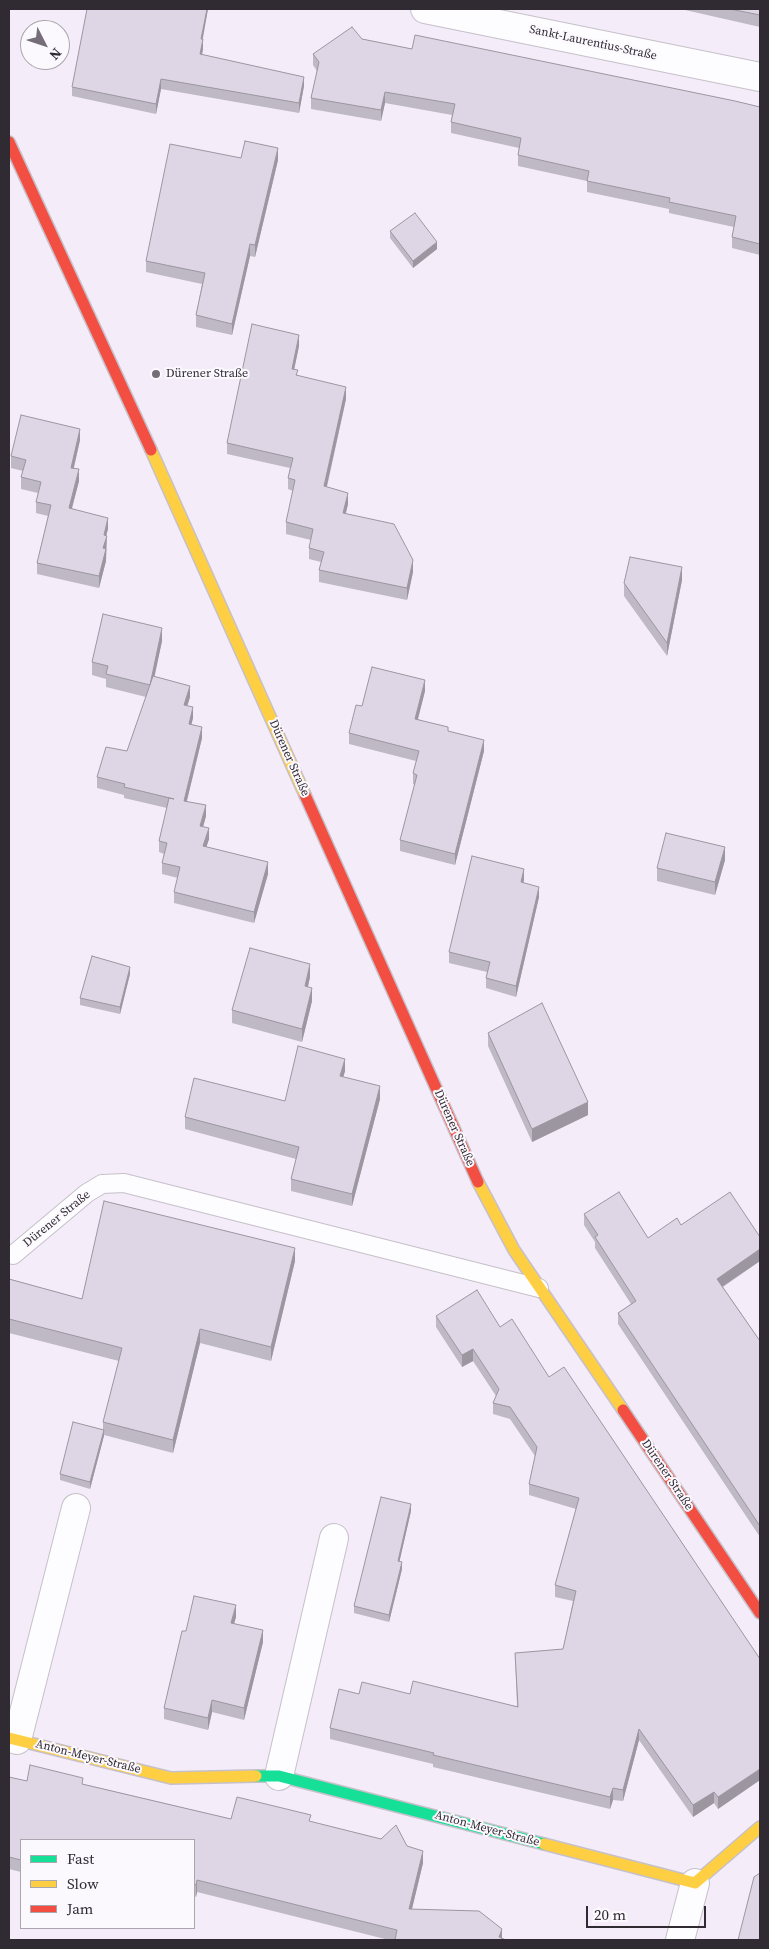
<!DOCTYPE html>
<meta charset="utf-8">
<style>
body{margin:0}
#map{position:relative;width:769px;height:1949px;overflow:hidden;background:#f4edf9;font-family:"Source Serif 4",serif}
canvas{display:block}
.frame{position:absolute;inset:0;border:10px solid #302a33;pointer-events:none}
.legend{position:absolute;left:20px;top:1839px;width:175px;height:90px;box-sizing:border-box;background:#fcf9fe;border:1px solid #aaa6ad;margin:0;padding:6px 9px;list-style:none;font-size:15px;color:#302a33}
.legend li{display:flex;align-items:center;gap:10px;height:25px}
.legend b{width:25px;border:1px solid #aaa6ad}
.north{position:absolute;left:20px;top:20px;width:50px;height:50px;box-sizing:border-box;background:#fcf9fe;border:1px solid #aaa6ad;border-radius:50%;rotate:131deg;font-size:14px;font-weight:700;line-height:20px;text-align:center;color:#302a33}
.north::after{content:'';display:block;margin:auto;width:18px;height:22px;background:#756e78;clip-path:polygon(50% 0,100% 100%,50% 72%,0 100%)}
.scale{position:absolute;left:586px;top:1906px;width:120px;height:22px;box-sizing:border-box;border:2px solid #302a33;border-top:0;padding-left:6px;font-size:15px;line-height:18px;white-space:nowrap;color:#302a33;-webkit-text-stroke:4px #fcf9fe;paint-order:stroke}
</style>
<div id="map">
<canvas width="769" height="1949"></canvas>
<div class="frame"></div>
<ul class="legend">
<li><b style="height:6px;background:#16e098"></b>Fast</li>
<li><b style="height:6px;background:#ffcf43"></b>Slow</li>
<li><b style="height:6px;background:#f24e42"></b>Jam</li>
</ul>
<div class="north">N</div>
<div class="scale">20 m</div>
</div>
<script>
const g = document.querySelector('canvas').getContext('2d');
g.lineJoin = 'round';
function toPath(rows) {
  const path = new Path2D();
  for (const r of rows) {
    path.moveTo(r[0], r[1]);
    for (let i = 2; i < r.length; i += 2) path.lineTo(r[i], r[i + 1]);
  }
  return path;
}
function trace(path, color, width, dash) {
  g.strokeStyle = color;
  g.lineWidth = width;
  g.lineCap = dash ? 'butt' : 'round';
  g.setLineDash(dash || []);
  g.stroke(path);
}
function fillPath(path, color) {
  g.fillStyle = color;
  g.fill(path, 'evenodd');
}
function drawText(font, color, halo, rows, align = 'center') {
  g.font = font + ' "Source Serif 4",serif';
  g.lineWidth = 4;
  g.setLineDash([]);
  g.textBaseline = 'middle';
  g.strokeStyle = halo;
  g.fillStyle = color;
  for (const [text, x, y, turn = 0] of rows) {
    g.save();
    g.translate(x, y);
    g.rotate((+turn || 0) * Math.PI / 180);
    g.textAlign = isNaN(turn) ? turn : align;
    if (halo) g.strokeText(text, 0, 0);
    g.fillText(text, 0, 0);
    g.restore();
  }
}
const lane = toPath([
 [13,1255,87,1193,102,1184,124,1183,539,1288]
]);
const street = toPath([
 [425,9,760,77],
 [17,1740,76,1508],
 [279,1776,334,1538],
 [680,1940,695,1883]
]);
const fast = toPath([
 [256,1776,279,1776,544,1844]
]);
const slow = toPath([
 [151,450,305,795],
 [478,1182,514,1250,623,1410],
 [9,1738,171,1778,256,1776],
 [544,1844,695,1883,760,1827]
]);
const jam = toPath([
 [9,142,151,450],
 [305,795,478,1182],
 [623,1410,760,1613]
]);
trace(lane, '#c6c0ca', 20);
trace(street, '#c6c0ca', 30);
trace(fast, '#c6c0ca', 14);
trace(slow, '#c6c0ca', 14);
trace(jam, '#c6c0ca', 14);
trace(lane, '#fdfcfe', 18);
trace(street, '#fdfcfe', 28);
trace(fast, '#16e098', 11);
trace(slow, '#ffcf43', 11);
trace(jam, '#f24e42', 11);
fillPath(toPath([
 [208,9,202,39,203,49,202,55,304,86,299,113,161,89,156,114,72,96,72,87],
 [685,9,760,9,760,27,685,10],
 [362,39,412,49,760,107,760,255,732,248,732,237,734,227,669,213,669,209,587,192,587,181,518,166,518,155,519,148,451,133,451,122,452,115,385,103,381,121,311,109,311,98,317,71,313,65,313,54],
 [241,158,278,160,255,257,250,256,232,335,196,327,196,315,202,284,146,272,146,261],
 [390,231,437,249,413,268,390,238],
 [299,346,294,369,298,376,346,399,327,487,348,504,346,513,413,572,407,600,319,582,319,570,321,562,309,559,309,548,311,540,286,534,286,522,293,491,288,489,288,478,290,468,227,454,227,443],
 [80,440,74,468,79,481,72,508,108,529,106,536,106,561,99,588,37,574,37,563,48,516,36,513,36,502,38,493,21,489,21,477,23,471,11,468,11,456],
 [682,580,667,656,624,596,624,583],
 [162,641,154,676,190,697,187,706,193,718,191,724,202,738,187,801,206,816,203,827,209,839,206,847,268,874,254,923,174,903,174,892,178,878,162,874,162,863,164,854,159,852,159,841,167,808,124,798,124,795,97,788,97,777,127,751,146,697,106,687,106,679,92,675,92,662],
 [425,691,418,719,448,731,484,751,455,865,400,851,400,840,415,785,413,784,413,773,416,761,349,744,349,733,362,706],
 [725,860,715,895,657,881,657,868],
 [524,880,523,882,539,897,516,997,486,988,486,978,487,972,449,963,449,952],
 [130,974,120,1014,80,1005,80,998],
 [310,977,308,987,312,1001,302,1042,232,1023,232,1010],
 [488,1033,588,1115,532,1142,488,1046],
 [345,1071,343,1077,380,1099,352,1206,291,1191,291,1179,296,1159,185,1129,185,1117,285,1101],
 [584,1214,648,1238,681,1225,760,1237,760,1261,723,1287,760,1341,760,1537,618,1324,618,1313,631,1304,595,1248,595,1242,584,1225],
 [295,1261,271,1361,200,1343,173,1453,104,1435,90,1489,60,1480,60,1474,103,1429,103,1422,119,1361,9,1333,9,1279,82,1299],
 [436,1316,500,1327,549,1377,760,1659,760,1780,718,1809,714,1803,693,1817,639,1740,623,1801,613,1800,610,1809,433,1767,433,1764,330,1739,330,1728,359,1694,410,1694,517,1706,515,1653,563,1649,573,1601,555,1597,555,1585,576,1509,529,1495,529,1484,535,1456,510,1419,493,1414,493,1403,496,1396,473,1361,462,1367,436,1327],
 [411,1511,399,1562,402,1569,389,1622,354,1613,354,1606],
 [236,1617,234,1623,263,1642,244,1720,212,1712,208,1730,164,1719,164,1708,186,1631],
 [9,1777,27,1781,83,1784,231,1819,311,1822,407,1846,423,1863,412,1909,506,1940,389,1940,197,1892,196,1897,194,1896,194,1840,21,1840,21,1872,9,1869]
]), '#bfb8c5');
fillPath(toPath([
 [207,9,208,9,201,49,201,39],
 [203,39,203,49,200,64,200,54],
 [304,77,304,86,299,113,299,103],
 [161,79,161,89,156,114,156,104],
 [385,92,385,103,381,121,381,110],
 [278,148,278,160,255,257,255,245],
 [437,242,437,249,413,268,413,261],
 [250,244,250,256,232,335,232,324],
 [299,335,299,346,292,380,292,369],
 [346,387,346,399,324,498,324,486],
 [80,429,80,440,71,479,71,468],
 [79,469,79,481,69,519,69,508],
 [348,493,348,504,343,524,343,513],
 [108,518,108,529,105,540,107,536,106,561,99,588,99,576,104,535],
 [413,560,413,572,407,600,407,588],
 [682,567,682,580,667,656,667,643],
 [162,628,162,641,150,698,150,685],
 [425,680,425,691,415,730,415,719],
 [190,686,190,697,184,717,184,705],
 [193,707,193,718,189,735,189,724],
 [202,727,202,738,184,812,184,801],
 [484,740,484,751,455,865,455,854],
 [206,805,206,816,200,838,200,826],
 [209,828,209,839,203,858,203,846],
 [725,847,725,860,715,895,715,882],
 [268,862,268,874,254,923,254,912],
 [524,869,524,880,521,892,521,882],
 [539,887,539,897,516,997,516,986],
 [310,964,310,977,305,999,305,986],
 [130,967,130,974,120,1014,120,1007],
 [312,988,312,1001,302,1042,302,1029],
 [345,1059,345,1071,340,1089,340,1076],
 [380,1086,380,1099,352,1206,352,1194],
 [588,1102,588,1115,532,1142,532,1129],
 [295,1248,295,1261,271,1361,271,1347],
 [760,1249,760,1261,717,1290,717,1279],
 [200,1329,200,1343,173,1453,173,1440],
 [473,1349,473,1361,462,1367,462,1355],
 [104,1430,104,1436,90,1489,90,1482],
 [411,1504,411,1511,398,1568,398,1561],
 [402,1562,402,1569,389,1622,389,1615],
 [236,1605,236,1617,231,1634,231,1623],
 [263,1630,263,1642,244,1720,244,1708],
 [212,1700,212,1712,208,1730,208,1718],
 [639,1729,639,1740,623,1801,623,1790],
 [760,1769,760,1780,718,1809,718,1797],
 [613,1788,613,1800,610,1809,610,1797],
 [714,1792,714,1803,693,1817,693,1805],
 [423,1851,423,1863,409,1921,409,1909],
 [197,1880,197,1892,196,1897,196,1885],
 [502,1929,502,1940,499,1937]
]), '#9b96a0');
const building = toPath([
 [87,9,207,9,201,39,203,39,200,54,304,77,299,103,161,79,156,104,72,87,87,9],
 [730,9,760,9,760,15,730,9],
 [352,27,362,39,412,49,415,35,735,101,760,107,760,244,732,237,736,216,669,202,670,198,587,181,589,171,518,155,521,138,451,122,455,104,385,92,381,110,311,98,319,62,313,54,352,27],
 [245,141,278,148,255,245,250,244,232,324,196,315,205,273,146,261,170,144,241,158,245,141],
 [415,213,437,242,413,261,390,231,415,213],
 [252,324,299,335,292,369,298,370,296,375,346,387,324,486,348,493,343,513,394,524,413,560,407,588,319,570,324,552,309,548,313,529,286,522,295,480,288,478,293,458,227,443,252,324],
 [21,415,80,429,71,468,79,469,69,508,108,518,104,535,107,536,103,548,106,549,99,576,37,563,51,505,36,502,41,482,21,477,26,460,11,456,21,415],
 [630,557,682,567,667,643,624,583,630,557],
 [103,614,162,628,150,685,106,674,108,666,92,662,103,614],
 [372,667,425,680,415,719,448,727,448,731,484,740,455,854,400,840,417,775,413,773,419,751,349,733,356,705,362,706,372,667],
 [153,676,190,686,184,705,193,707,189,724,202,727,184,801,206,805,200,826,209,828,203,846,268,862,254,912,174,892,180,867,162,863,167,843,159,841,169,798,174,799,124,787,125,784,97,777,106,747,127,751,153,676],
 [666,833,725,847,715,882,657,868,666,833],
 [472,856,524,869,521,882,539,887,516,986,486,978,490,962,449,952,472,856],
 [250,948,310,964,305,986,312,988,302,1029,232,1010,250,948],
 [92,956,130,967,120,1007,80,998,92,956],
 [542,1003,588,1102,532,1129,488,1033,542,1003],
 [298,1046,345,1059,340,1076,380,1086,352,1194,291,1179,299,1147,185,1117,194,1078,285,1101,298,1046],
 [619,1192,648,1238,677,1218,681,1225,730,1192,760,1237,760,1249,717,1279,760,1341,760,1526,618,1313,636,1301,595,1237,598,1235,584,1214,619,1192],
 [104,1201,295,1248,271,1347,200,1329,173,1440,103,1422,122,1348,9,1319,9,1279,82,1299,104,1201],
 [477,1290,500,1327,512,1319,549,1377,564,1367,760,1659,760,1769,718,1797,714,1792,693,1805,639,1729,623,1790,613,1788,610,1797,433,1755,434,1753,330,1728,339,1689,359,1694,362,1682,410,1694,413,1681,518,1707,515,1653,563,1649,576,1591,555,1585,579,1498,529,1484,537,1447,510,1407,493,1403,499,1389,473,1349,462,1355,436,1316,477,1290],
 [73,1422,104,1430,90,1482,60,1474,73,1422],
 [381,1497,411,1504,398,1561,402,1562,389,1615,354,1606,381,1497],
 [194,1596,236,1605,231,1623,263,1630,244,1708,212,1700,208,1718,164,1708,182,1631,186,1631,194,1596],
 [30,1765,83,1778,82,1784,231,1819,237,1797,311,1815,309,1821,381,1839,396,1825,407,1846,423,1851,409,1909,479,1911,502,1929,499,1937,506,1940,395,1940,397,1930,197,1880,196,1885,194,1884,194,1840,21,1840,21,1860,9,1857,9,1777,27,1781,30,1765],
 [760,1873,760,1940,738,1940,754,1877,760,1873]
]);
fillPath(building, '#ded6e5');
trace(building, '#9b96a0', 1);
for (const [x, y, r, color] of [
 [156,374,5,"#756e78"]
]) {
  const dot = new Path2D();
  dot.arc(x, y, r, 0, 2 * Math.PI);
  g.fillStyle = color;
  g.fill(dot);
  trace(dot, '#fcf9fe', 2);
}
drawText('12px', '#302a33', '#fcf9fe', [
 ["Sankt-Laurentius-Straße",593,43,12],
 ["Dürener Straße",289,758,66],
 ["Dürener Straße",454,1128,66],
 ["Dürener Straße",57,1219,-39],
 ["Dürener Straße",667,1475,56],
 ["Anton-Meyer-Straße",88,1757,14],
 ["Anton-Meyer-Straße",487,1829,15]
]);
drawText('12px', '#302a33', '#fcf9fe', [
 ["Dürener Straße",166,374]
], 'left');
</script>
